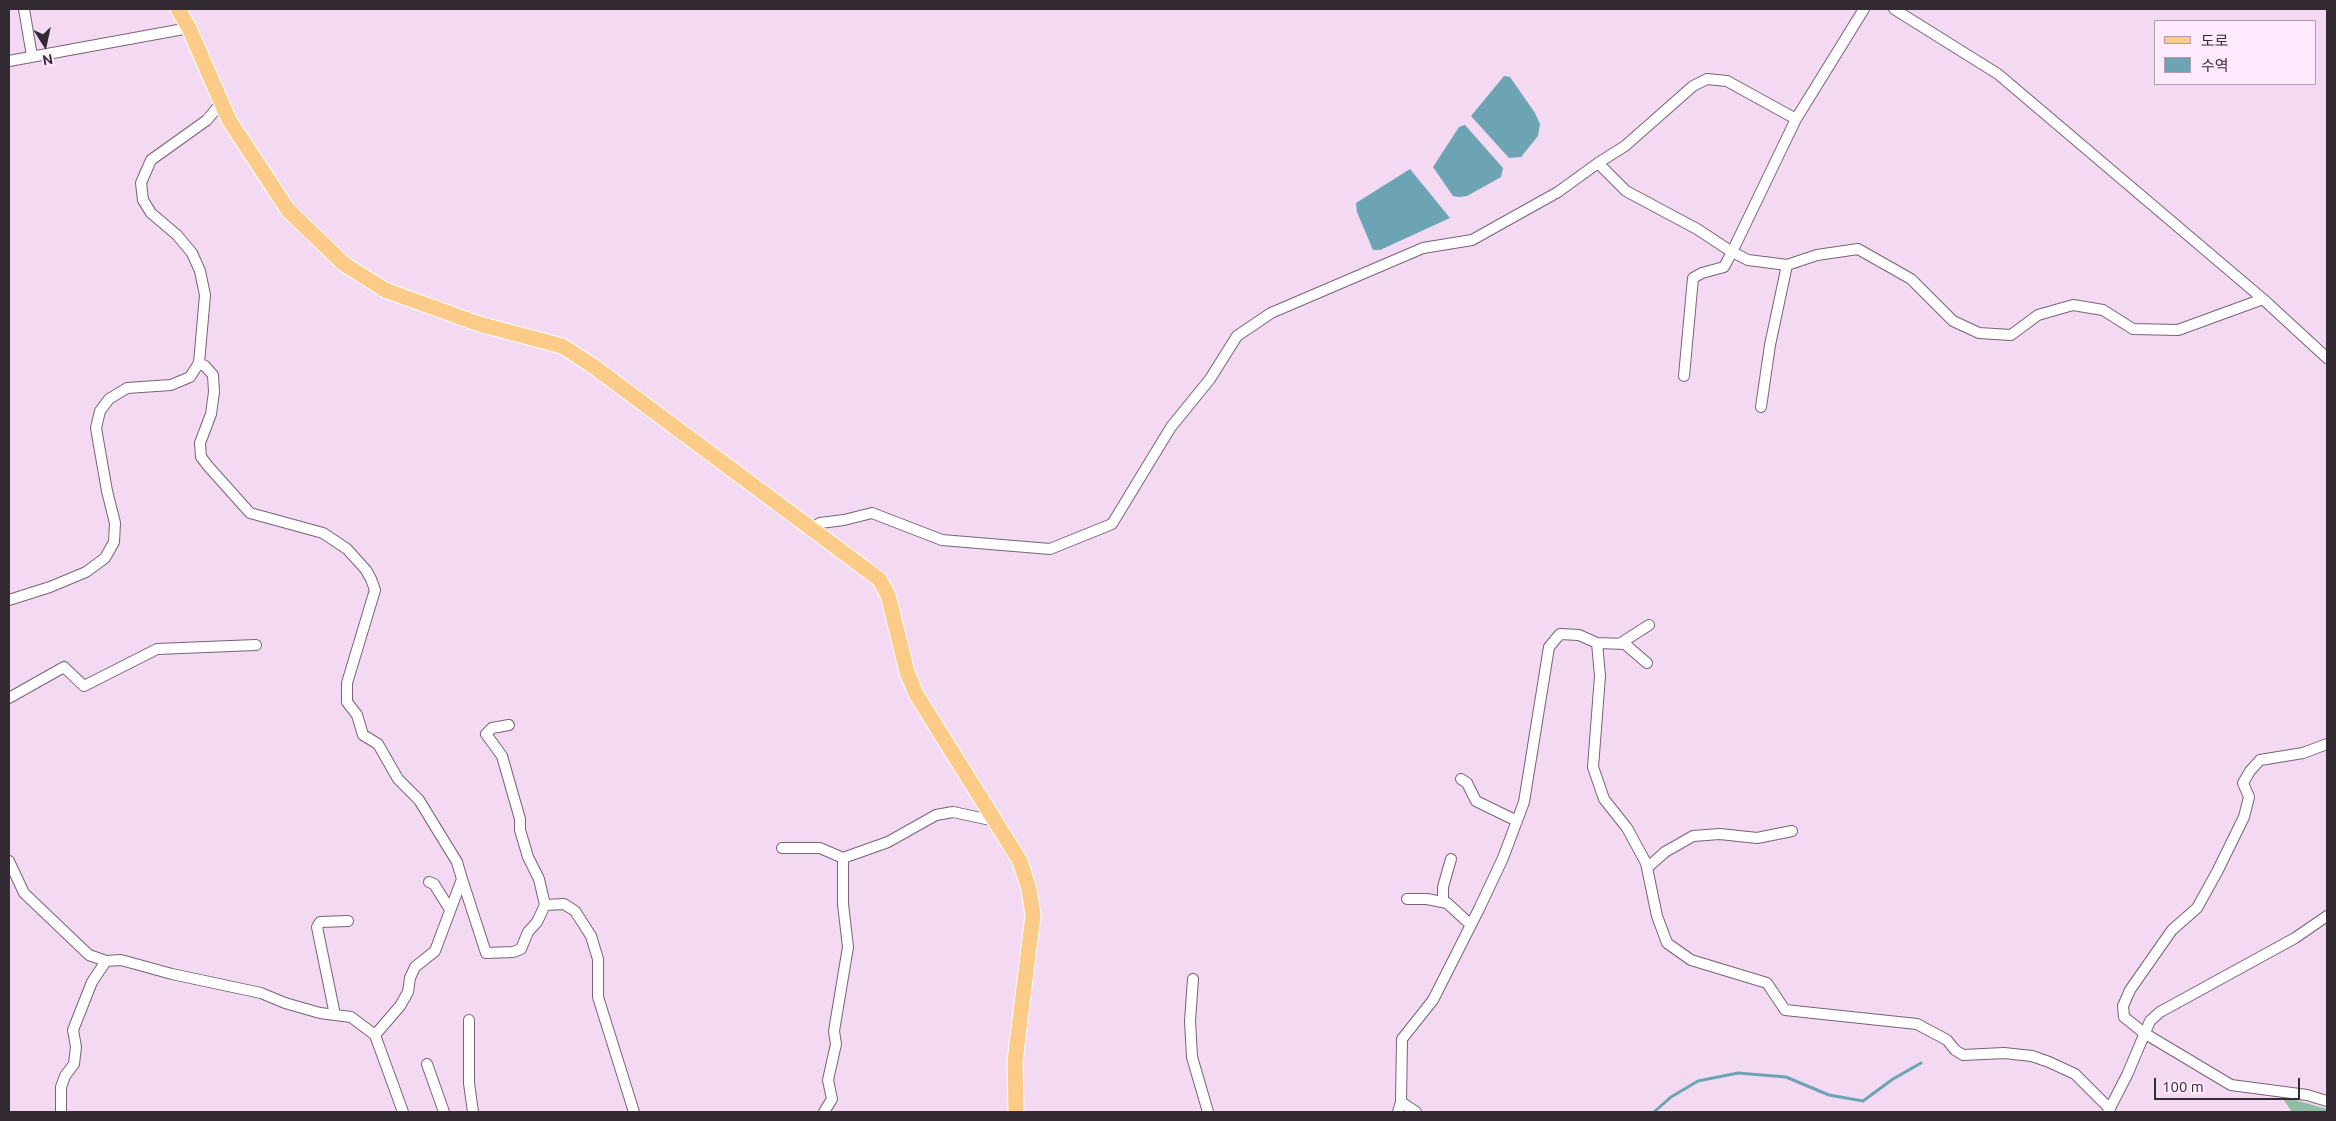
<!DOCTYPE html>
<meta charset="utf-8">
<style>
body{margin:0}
#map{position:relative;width:2336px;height:1121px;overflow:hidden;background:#f4d9f3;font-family:Ubuntu,"Noto Sans KR",sans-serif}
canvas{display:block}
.frame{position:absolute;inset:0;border:10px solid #342a34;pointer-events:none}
.legend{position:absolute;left:2154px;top:20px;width:162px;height:65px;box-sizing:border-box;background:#fee9fd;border:1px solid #ad9dad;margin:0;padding:6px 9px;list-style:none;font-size:15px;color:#342a34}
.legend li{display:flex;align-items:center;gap:10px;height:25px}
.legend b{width:25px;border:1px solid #ad9dad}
.north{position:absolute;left:20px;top:20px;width:50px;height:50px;-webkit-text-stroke:4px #fee9fd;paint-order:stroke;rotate:170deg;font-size:14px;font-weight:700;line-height:20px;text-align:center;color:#342a34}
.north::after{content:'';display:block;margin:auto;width:18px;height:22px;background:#342a34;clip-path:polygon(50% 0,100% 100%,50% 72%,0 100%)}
.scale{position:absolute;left:2154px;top:1078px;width:146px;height:22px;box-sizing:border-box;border:2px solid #342a34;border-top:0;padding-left:6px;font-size:15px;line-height:18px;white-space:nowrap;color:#342a34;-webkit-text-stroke:4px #fee9fd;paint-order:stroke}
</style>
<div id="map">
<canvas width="2336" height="1121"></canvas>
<div class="frame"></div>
<ul class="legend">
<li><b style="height:6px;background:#fbcb87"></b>도로</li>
<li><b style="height:14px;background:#6ca4b4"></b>수역</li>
</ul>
<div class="north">N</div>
<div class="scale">100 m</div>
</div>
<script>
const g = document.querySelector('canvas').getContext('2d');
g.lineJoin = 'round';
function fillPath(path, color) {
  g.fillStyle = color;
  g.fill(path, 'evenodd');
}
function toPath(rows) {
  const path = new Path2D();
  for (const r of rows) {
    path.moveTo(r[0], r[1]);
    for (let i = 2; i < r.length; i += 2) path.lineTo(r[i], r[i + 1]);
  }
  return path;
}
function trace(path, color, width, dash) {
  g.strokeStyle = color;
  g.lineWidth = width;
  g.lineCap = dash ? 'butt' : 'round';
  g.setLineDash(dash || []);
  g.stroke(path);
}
fillPath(toPath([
 [2281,1096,2327,1109,2327,1112,2292,1112]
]), '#8ebea3');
fillPath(toPath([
 [1504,76,1510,77,1535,113,1540,124,1538,136,1521,157,1509,158,1471,116],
 [1465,125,1503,168,1501,177,1467,196,1459,197,1453,196,1433,167,1459,127],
 [1410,169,1450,218,1380,250,1373,250,1357,212,1356,203]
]), '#6ca4b4');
trace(toPath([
 [1654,1112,1671,1097,1698,1081,1738,1073,1786,1077,1829,1095,1863,1101,1893,1079,1921,1063]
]), '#6ca4b4', 3);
const minor = toPath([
 [24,9,32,56],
 [1894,9,1998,74,2263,299,2327,358],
 [9,61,189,28],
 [1598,163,1626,191,1697,229,1732,252,1796,119,1864,9],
 [199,363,205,366,213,375,214,392,211,414,200,443,201,457,208,466,250,513,323,533,347,549,366,570,371,579,375,590,347,683,347,702,357,715,363,735,378,744,398,779,419,800,457,862,462,879,435,951,415,967,410,978,408,992,400,1006,375,1035],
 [1684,376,1693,278,1702,273,1724,267,1732,252,1748,260,1787,265],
 [1761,407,1770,345,1787,265,1817,255,1858,249,1911,279,1953,321,1979,333,2011,335,2038,315,2073,305,2103,310,2133,329,2178,330,2263,299],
 [811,529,820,523,844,520,872,513,942,540,1050,549,1112,524,1171,427,1210,379,1237,336,1271,313,1423,248,1472,240,1558,192,1598,163,1625,146,1693,86,1707,79,1727,81,1796,119],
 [9,600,50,587,86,572,105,558,114,542,115,523,107,491,96,428,100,411,109,399,127,388,171,385,190,377,199,363,205,295,200,271,192,253,177,235,151,213,143,200,141,183,151,160,207,120,221,103],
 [1597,643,1600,676,1593,767,1604,799,1627,828,1646,863,1657,916,1667,943,1691,960,1767,983,1785,1010,1917,1024,1947,1040,1955,1050,1963,1055,2004,1053,2032,1056,2049,1062,2075,1074,2110,1109],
 [1621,643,1649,625],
 [9,698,64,667,84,686,157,649,256,645],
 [509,725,492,728,486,734,502,756,520,819,520,830,528,857,539,879,545,905,564,904,575,911,591,936,598,959,598,997,634,1112],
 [2327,744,2303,753,2260,760,2250,771,2243,783,2249,797,2244,817,2217,872,2197,908,2172,930,2130,990,2123,1006,2124,1017,2144,1033,2231,1085,2307,1095,2327,1101],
 [1461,779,1467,783,1476,801,1517,821],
 [782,848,820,848,843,858,888,842,936,815,953,812,995,821],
 [9,861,24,893,89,955,106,961,121,960,172,974,261,993,285,1003,320,1013,351,1017,375,1035,403,1112],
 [1647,868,1665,852,1693,836,1720,834,1757,838,1792,831],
 [462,879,486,953,513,952,521,949,528,932,537,922,545,905],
 [429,882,434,884,449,908],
 [1407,899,1427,899,1447,903,1471,925],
 [1443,902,1443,887,1451,859],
 [1193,979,1190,1021,1192,1057,1208,1112],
 [335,1015,317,927,320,922,348,921],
 [469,1020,469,1083,473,1112],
 [427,1064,444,1112],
 [61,1112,61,1087,65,1076,74,1064,76,1047,73,1030,92,982,106,961],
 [824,1112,832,1099,828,1080,836,1044,834,1031,848,947,843,904,843,858],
 [1398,1112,1401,1102],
 [1416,1112,1401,1102,1402,1039,1433,1000,1479,909,1503,858,1524,802,1549,647,1560,634,1579,635,1597,643,1625,644,1647,663],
 [2108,1112,2127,1075,2150,1021,2160,1012,2295,938,2327,916]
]);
const primary = toPath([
 [178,9,189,28,229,120,288,210,344,264,385,290,479,324,562,346,593,366,879,579,888,595,907,672,916,694,1020,861,1029,889,1033,915,1015,1061,1016,1112]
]);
trace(minor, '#786278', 12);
trace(primary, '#fff', 17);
trace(minor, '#fff', 10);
trace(primary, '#fbcb87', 15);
</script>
